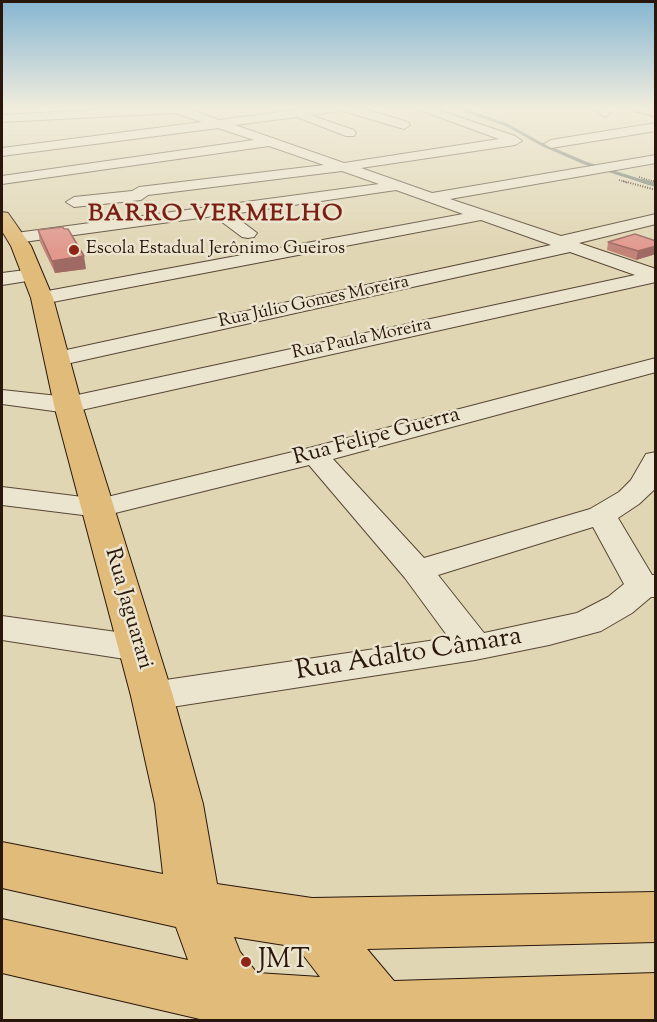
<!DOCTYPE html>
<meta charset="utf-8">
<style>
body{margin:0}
#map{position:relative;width:657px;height:1022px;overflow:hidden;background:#e0d6b4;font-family:"Sorts Mill Goudy",serif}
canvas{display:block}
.frame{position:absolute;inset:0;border:3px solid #2a170b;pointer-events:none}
</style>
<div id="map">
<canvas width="657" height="1022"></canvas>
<div class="frame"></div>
</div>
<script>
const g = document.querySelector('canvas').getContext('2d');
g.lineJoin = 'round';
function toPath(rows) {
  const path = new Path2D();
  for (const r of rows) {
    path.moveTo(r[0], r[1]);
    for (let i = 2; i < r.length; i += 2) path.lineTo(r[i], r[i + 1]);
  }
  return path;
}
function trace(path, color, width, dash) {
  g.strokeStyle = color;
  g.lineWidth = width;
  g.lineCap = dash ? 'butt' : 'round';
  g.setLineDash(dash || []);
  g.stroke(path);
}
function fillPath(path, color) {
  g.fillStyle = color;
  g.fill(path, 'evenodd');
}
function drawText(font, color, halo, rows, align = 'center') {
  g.font = font + ' "Sorts Mill Goudy",serif';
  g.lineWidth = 5;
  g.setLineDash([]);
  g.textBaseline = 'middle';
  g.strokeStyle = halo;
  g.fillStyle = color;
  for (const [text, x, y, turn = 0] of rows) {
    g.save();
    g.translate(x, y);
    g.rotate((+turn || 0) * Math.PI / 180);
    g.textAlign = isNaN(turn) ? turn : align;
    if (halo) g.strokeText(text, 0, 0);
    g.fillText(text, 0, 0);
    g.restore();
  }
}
trace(toPath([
 [459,108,507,125,541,144,585,163,648,183]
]), '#6a786f', 3);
trace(toPath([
 [643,181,656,185]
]), '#6a786f', 4);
const minor = toPath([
 [126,108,185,108,219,120,310,108,361,108,408,122,410,125,404,129,343,111,310,115,354,130,356,133,354,136,346,136,297,117,235,125,344,163,499,139,414,108,432,108,515,136,522,141,515,145,361,168,432,193,656,155,656,163,450,199,561,236,656,214,656,224,579,243,656,269,656,282,68,413,2,404,2,390,68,397,635,275,570,252,57,366,49,364,45,359,49,354,57,352,551,245,481,220,42,304,35,302,32,298,35,294,42,292,463,214,396,190,232,214,257,233,254,237,248,238,242,237,214,216,16,243,10,242,7,238,10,234,16,233,379,184,342,171,148,195,141,200,74,207,66,202,74,197,132,191,139,187,324,165,269,146,2,184,2,176,254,140,218,128,2,156,2,148,202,122,175,113,2,122,2,115,126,108],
 [589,108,605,108,611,113,605,117,589,108],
 [656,123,656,131,551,148,544,144,551,140,656,123],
 [33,269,40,271,43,275,40,279,2,285,2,273,33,269],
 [656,358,656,372,333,459,424,558,590,509,619,492,631,480,646,454,656,452,656,488,639,504,618,518,652,575,656,575,656,597,651,597,632,613,601,631,549,645,475,660,152,710,138,706,133,696,138,686,152,682,449,638,405,578,309,465,99,517,2,505,2,487,99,499,309,448,656,358],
 [593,527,624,584,608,597,577,613,484,633,438,575,593,527],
 [2,616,138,635,151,639,156,648,151,657,138,661,2,640,2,616]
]);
const major = toPath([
 [633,108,656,109,656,117,634,111,633,108],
 [2,212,8,213,31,246,53,298,82,405,173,696,203,804,217,884,312,898,656,892,656,942,367,949,394,981,656,973,656,1020,204,1020,2,973,2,919,188,960,176,927,2,888,2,842,163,874,155,804,131,696,54,405,31,298,11,246,2,231,2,212],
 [234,937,297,947,320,977,257,973,240,952,234,937]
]);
trace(minor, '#584735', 2);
trace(major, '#2a170b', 2);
trace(toPath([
 [639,177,656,182],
 [619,180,628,183]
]), '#2a170b', 1.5, [1, 1.5]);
trace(toPath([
 [623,181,656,190],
 [653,181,656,182]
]), '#2a170b', 2, [1, 1.5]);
fillPath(minor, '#ebe4ce');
fillPath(major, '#e0bb7a');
fillPath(toPath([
 [38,230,86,269,55,273,40,242],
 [656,241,656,254,636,260,607,250,608,242]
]), '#c28379');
fillPath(toPath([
 [656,246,656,254,636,260,638,251],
 [84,256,86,269,55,273,52,261]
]), '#9e6a63');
const building = toPath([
 [63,227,64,229,68,229,84,256,52,261,38,230,63,227],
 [635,234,656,241,656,246,638,251,608,242,635,234]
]);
fillPath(building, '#e1988d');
trace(building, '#9e6a63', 1.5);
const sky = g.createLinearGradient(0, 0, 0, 251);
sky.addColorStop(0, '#86b6d2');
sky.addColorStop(0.43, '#f1eddd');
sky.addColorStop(1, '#f1eddd00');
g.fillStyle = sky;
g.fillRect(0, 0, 657, 251);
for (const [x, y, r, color] of [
 [74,250,6,"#8f2418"],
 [246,962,6,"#8f2418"]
]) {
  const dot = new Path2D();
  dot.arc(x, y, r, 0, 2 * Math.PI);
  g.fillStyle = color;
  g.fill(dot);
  trace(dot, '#ebe4ce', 2);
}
drawText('18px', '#2a170b', '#ebe4ce', [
 ["Escola Estadual Jerônimo Gueiros",86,250]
], 'left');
drawText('18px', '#2a170b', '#ebe4ce', [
 ["Rua Júlio Gomes Moreira",314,303,-12],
 ["Rua Paula Moreira",362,340,-12]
]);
drawText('22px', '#2a170b', '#ebe4ce', [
 ["Rua Felipe Guerra",377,438,-15],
 ["Rua Jaguarari",127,609,74]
]);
g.letterSpacing = '1.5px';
drawText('bold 24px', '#7a1f14', '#ebe4ce', [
 ["BARRO VERMELHO",216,216]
]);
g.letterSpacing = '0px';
drawText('27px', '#2a170b', '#ebe4ce', [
 ["Rua Adalto Câmara",409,656,-9]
]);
drawText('27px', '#2a170b', '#ebe4ce', [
 ["JMT",258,962]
], 'left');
</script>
